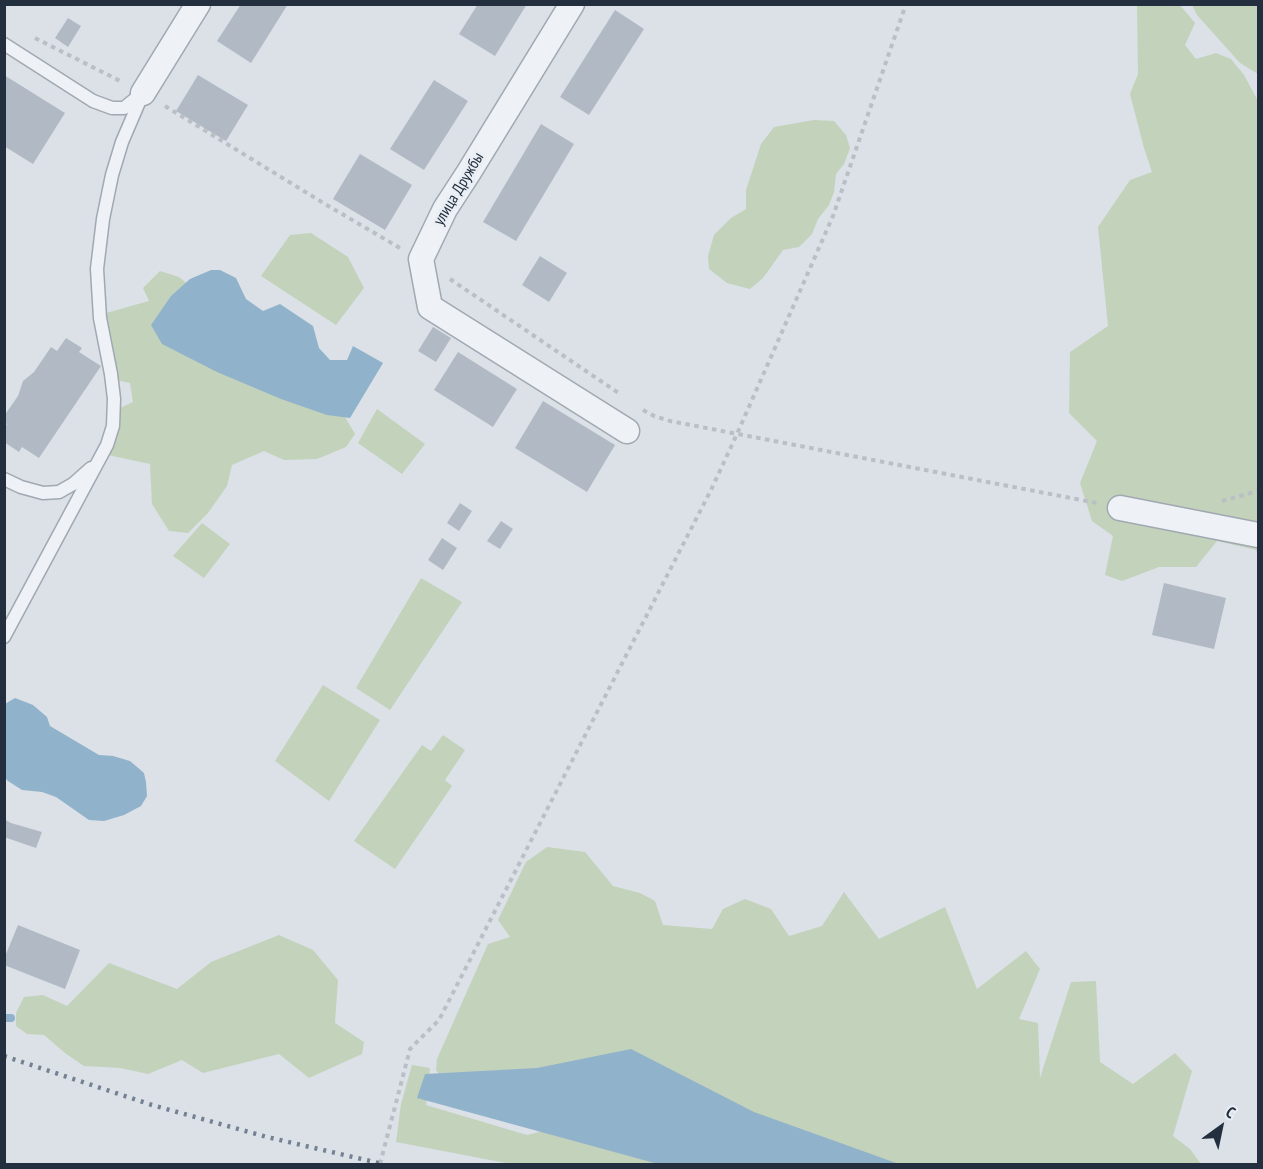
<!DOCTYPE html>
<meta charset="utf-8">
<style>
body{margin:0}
#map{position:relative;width:1263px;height:1169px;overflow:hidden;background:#dbe1e7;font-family:"PT Sans Narrow",sans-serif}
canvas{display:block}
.frame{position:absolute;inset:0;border:6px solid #232f3e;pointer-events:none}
.north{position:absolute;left:1191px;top:1097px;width:60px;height:60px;-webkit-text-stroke:4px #eaeff5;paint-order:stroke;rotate:33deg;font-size:16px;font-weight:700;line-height:24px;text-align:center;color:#232f3e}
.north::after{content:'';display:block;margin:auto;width:21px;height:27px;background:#232f3e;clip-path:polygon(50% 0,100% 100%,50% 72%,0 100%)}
</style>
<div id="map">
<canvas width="1263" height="1169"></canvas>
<div class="frame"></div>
<div class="north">С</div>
</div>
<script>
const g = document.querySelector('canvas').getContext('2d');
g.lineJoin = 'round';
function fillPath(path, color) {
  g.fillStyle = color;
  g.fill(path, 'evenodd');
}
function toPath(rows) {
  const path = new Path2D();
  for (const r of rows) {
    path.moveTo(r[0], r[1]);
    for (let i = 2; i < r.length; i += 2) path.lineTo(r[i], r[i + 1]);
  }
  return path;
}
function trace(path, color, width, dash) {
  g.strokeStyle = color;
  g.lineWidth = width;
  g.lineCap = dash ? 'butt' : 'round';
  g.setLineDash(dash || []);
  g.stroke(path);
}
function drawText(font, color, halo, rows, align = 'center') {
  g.font = font + ' "PT Sans Narrow",sans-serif';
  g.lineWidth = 6;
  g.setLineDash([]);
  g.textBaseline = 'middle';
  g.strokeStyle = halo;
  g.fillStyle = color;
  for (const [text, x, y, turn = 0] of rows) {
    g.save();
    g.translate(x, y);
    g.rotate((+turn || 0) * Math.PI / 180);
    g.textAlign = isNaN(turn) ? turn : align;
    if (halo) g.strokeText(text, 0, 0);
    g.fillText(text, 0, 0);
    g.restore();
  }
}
fillPath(toPath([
 [1137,5,1180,5,1195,23,1185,45,1196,59,1216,53,1231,59,1244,75,1257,99,1258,100,1258,554,1256,550,1217,541,1196,567,1159,567,1122,581,1105,575,1113,536,1092,521,1080,483,1097,441,1069,413,1070,352,1108,326,1098,227,1130,180,1152,172,1144,148,1130,94,1138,74],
 [1192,5,1258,5,1258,74,1240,63,1197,15],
 [814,120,834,121,846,135,850,148,844,164,836,174,834,192,829,205,818,219,812,234,799,247,783,250,763,278,750,289,727,283,709,269,708,256,714,235,731,218,746,209,746,190,761,144,774,127],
 [311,233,348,257,364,288,336,325,261,276,290,235],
 [160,271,179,277,341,410,355,434,346,447,317,459,284,460,264,451,232,465,227,486,208,513,188,533,169,531,152,504,150,464,108,455,120,408,133,402,130,383,116,380,106,313,149,301,143,288],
 [377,409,425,444,402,474,358,443],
 [202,523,230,544,204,578,173,556],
 [421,578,462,602,390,710,356,688],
 [323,685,380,720,329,801,275,761],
 [443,735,465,750,445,780,452,786,395,869,354,841,422,745,431,751],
 [547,847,585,852,613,886,640,893,655,901,663,925,712,929,723,909,745,899,771,909,789,936,822,926,844,892,879,939,945,907,977,989,1026,951,1040,969,1019,1019,1038,1023,1040,1078,1071,982,1096,981,1100,1062,1133,1084,1175,1053,1192,1071,1173,1136,1190,1149,1201,1164,742,1164,443,1079,436,1070,437,1059,488,944,510,937,498,920,526,862],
 [279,935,313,950,338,980,335,1023,364,1042,362,1054,309,1078,279,1054,203,1073,182,1060,148,1074,120,1068,84,1066,65,1053,44,1035,27,1034,16,1026,16,1013,24,997,43,995,67,1006,109,963,177,989,211,962],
 [412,1065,430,1068,426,1105,527,1135,581,1121,712,1164,511,1164,396,1142,401,1104]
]), '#c3d2bb');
fillPath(toPath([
 [211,270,220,270,236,278,246,299,263,311,280,304,313,326,319,348,330,360,347,360,353,346,383,363,350,418,327,415,281,399,217,372,162,344,151,325,171,296,190,279],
 [15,698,33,705,47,717,50,726,99,755,113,756,130,761,144,773,146,782,147,796,141,806,124,815,104,821,89,820,56,797,42,792,22,790,8,781,4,777,5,704],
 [631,1049,754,1112,899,1164,658,1164,417,1098,425,1074,537,1068]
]), '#91b2cb');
trace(toPath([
 [4,1018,11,1018]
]), '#91b2cb', 8);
fillPath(toPath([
 [241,4,288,4,251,63,217,41],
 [478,4,527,4,495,56,459,34],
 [615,10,644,29,589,115,560,97],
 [68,18,81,26,68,47,55,38],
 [4,75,65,113,33,164,4,146],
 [198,75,248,105,226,141,176,111],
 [434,80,468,101,424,170,390,149],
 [541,124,574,144,516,241,483,222],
 [360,154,412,185,385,230,333,199],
 [540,256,567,273,549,302,522,285],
 [433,327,451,338,436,362,418,351],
 [66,338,82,348,79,352,101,366,39,458,22,447,19,452,4,442,4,428,7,424,4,422,4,416,18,396,23,381,34,372,51,347,57,351],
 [458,352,517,389,493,427,434,390],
 [543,401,615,445,587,492,515,448],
 [460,503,472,511,459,531,447,523],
 [501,521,513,529,500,549,487,541],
 [442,538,457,548,443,570,428,560],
 [1164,583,1226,598,1214,649,1152,635],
 [4,819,11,823,42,832,36,848,4,837],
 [18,925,80,950,65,989,4,965,4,959]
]), '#b1bac4');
const service = toPath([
 [4,44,93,101,112,108,124,108,140,95],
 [4,479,21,487,43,493,59,492,73,484,91,468],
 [4,637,107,445,113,426,114,399,111,374,100,318,97,269,103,219,112,175,122,142,143,93]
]);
const minor = toPath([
 [572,4,469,172,445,209,421,259,430,307,627,431],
 [143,93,198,4],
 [1120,508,1258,535]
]);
trace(service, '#a0a8b1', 15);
trace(minor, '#a0a8b1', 27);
trace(toPath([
 [35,38,122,82],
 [165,106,325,204,400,248],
 [450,279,620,394],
 [643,410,654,416,670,421,1097,503],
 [1222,501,1258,491],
 [380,1164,410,1049,439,1020,711,490,737,434,833,216,906,4]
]), '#b9bfc5', 4, [4.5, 4.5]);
trace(service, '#eef1f5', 12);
trace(minor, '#eef1f5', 24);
trace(toPath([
 [4,1056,152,1105,267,1137,383,1164]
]), '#738192', 4.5, [3, 6]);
drawText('16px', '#232f3e', '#eaeff5', [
 ["улица Дружбы",459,189,-59]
]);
</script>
